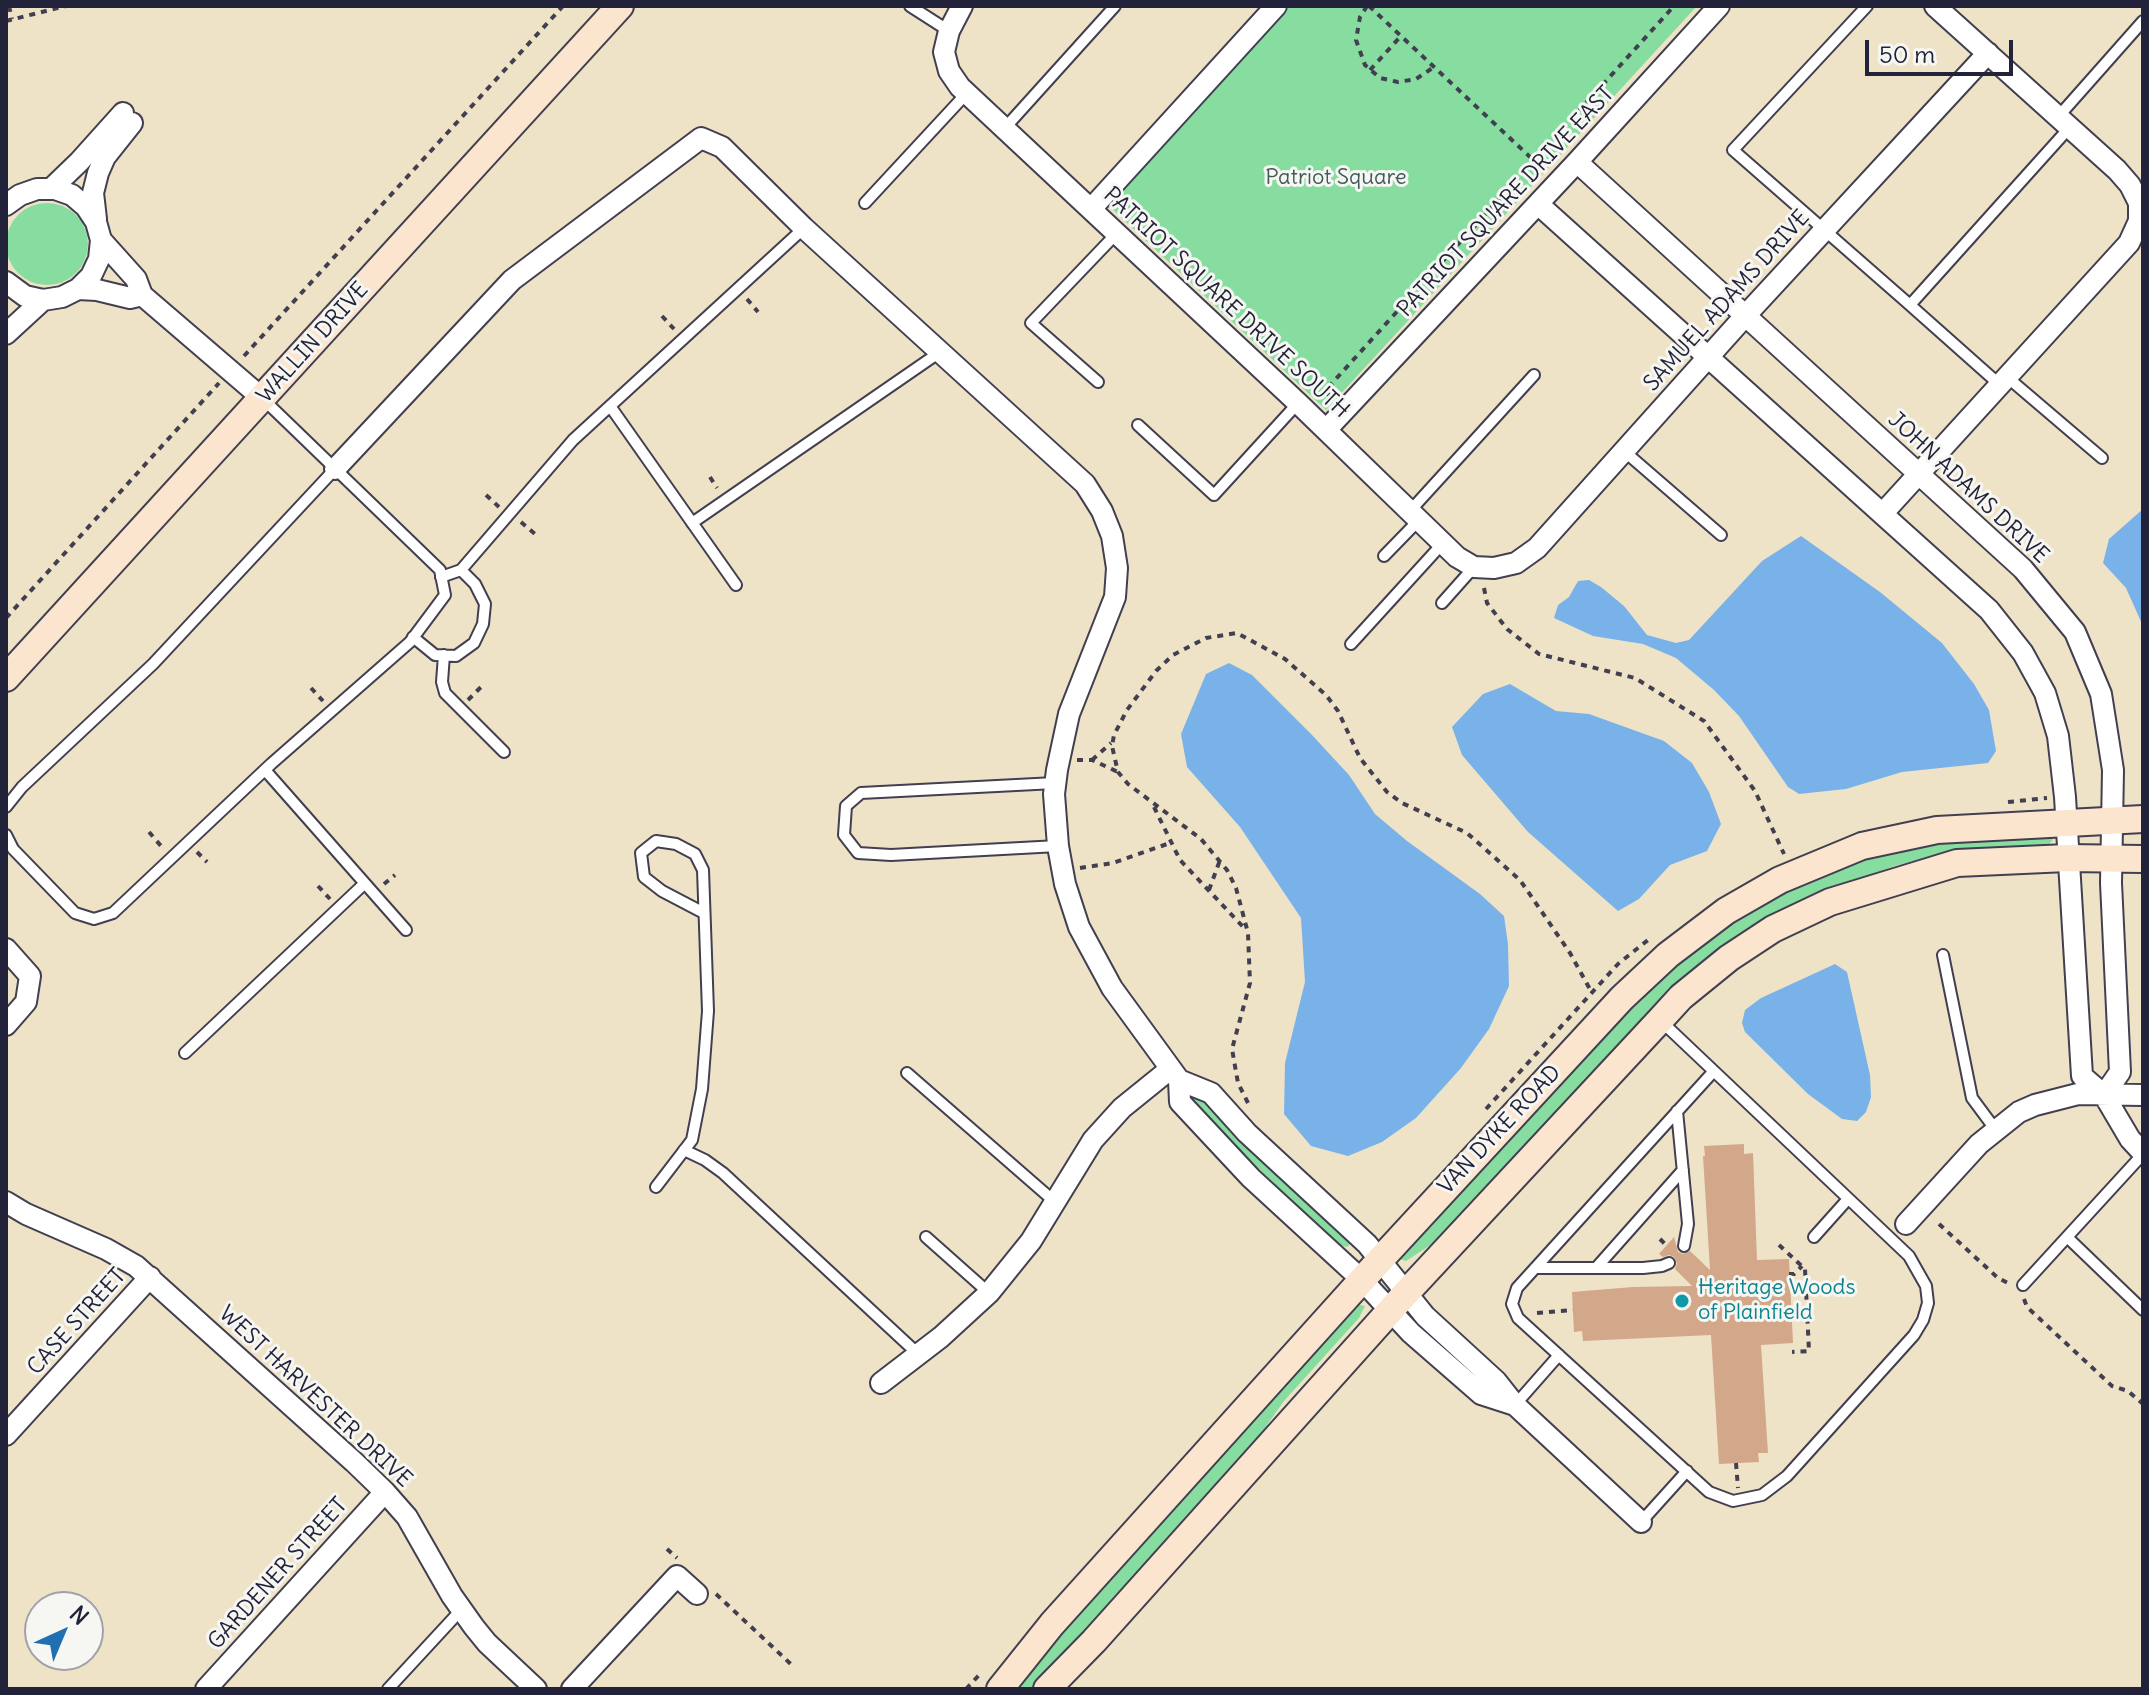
<!DOCTYPE html>
<style>
body{margin:0}
#map{position:relative;width:2149px;height:1695px;overflow:hidden;background:#efe3c7;font-family:Delius,sans-serif}
canvas{display:block}
.frame{position:absolute;inset:0;border:8px solid #22223b;pointer-events:none}
.north{position:absolute;left:24px;top:1591px;width:80px;height:80px;box-sizing:border-box;background:#f6f6f2;border:2px solid #a1a1a9;border-radius:50%;rotate:44deg;font-size:22px;font-weight:700;line-height:32px;text-align:center;color:#22223b}
.north::after{content:'';display:block;margin:auto;width:28px;height:36px;background:#1f6fb2;clip-path:polygon(50% 0,100% 100%,50% 72%,0 100%)}
.scale{position:absolute;left:1865px;top:40px;width:148px;height:36px;box-sizing:border-box;border:4px solid #22223b;border-top:0;padding-left:10px;font-size:24px;line-height:28px;white-space:nowrap;color:#22223b;-webkit-text-stroke:6px #f6f6f2;paint-order:stroke}
</style>
<div id="map">
<canvas width="2149" height="1695"></canvas>
<div class="frame"></div>
<div class="north">N</div>
<div class="scale">50 m</div>
</div>
<script>
const g = document.querySelector('canvas').getContext('2d');
g.lineJoin = 'round';
function fillPath(path, color) {
  g.fillStyle = color;
  g.fill(path, 'evenodd');
}
function toPath(rows) {
  const path = new Path2D();
  for (const r of rows) {
    if (r.length === 3) {
      path.moveTo(r[0] + r[2], r[1]);
      path.arc(r[0], r[1], r[2], 0, 2 * Math.PI);
      continue;
    }
    path.moveTo(r[0], r[1]);
    for (let i = 2; i < r.length; i += 2) path.lineTo(r[i], r[i + 1]);
  }
  return path;
}
function trace(path, color, width, dash) {
  g.strokeStyle = color;
  g.lineWidth = width;
  g.lineCap = dash ? 'butt' : 'round';
  g.setLineDash(dash || []);
  g.stroke(path);
}
function drawText(font, color, halo, rows, align = 'center') {
  g.font = font + ' Delius,sans-serif';
  g.lineWidth = 6;
  g.setLineDash([]);
  g.textBaseline = 'middle';
  g.strokeStyle = halo;
  g.fillStyle = color;
  for (const [text, x, y, turn = 0] of rows) {
    g.save();
    g.translate(x, y);
    g.rotate((+turn || 0) * Math.PI / 180);
    g.textAlign = isNaN(turn) ? turn : align;
    if (halo) g.strokeText(text, 0, 0);
    g.fillText(text, 0, 0);
    g.restore();
  }
}
fillPath(toPath([
 [1290,6,1697,6,1326,410,1108,205],
 [47,244,41],
 [2049,834,2053,840,2048,845,1949,852,1894,866,1827,894,1767,924,1455,1229,1406,1261,1396,1258,1642,988,1696,940,1814,873,1915,842],
 [1187,1090,1200,1097,1349,1240,1350,1244,1347,1247,1342,1246,1277,1186,1200,1112,1187,1095],
 [1356,1304,1365,1306,1359,1318,1284,1401,1237,1467,1035,1689,1014,1689,1057,1629]
]), '#87dda0');
fillPath(toPath([
 [2143,509,2143,626,2126,588,2103,563,2109,539],
 [1801,536,1880,592,1942,643,1974,684,1989,710,1996,751,1988,763,1902,772,1846,789,1799,794,1788,787,1739,716,1714,690,1676,658,1643,644,1593,636,1554,618,1558,605,1569,597,1578,581,1589,580,1601,587,1624,606,1647,635,1676,643,1689,640,1762,561],
 [1229,663,1252,675,1312,735,1349,775,1375,814,1407,841,1480,894,1504,916,1508,944,1509,986,1489,1029,1461,1068,1416,1118,1382,1142,1348,1156,1311,1146,1284,1114,1285,1063,1305,982,1301,918,1240,827,1187,767,1181,734,1206,674],
 [1510,684,1556,711,1589,714,1664,741,1692,763,1709,792,1721,824,1707,851,1670,865,1639,899,1618,911,1528,832,1462,755,1452,727,1483,694],
 [1835,964,1847,972,1870,1075,1871,1097,1866,1112,1857,1121,1842,1119,1808,1094,1745,1032,1742,1023,1745,1010,1761,998]
]), '#78b2e9');
fillPath(toPath([
 [1744,1144,1744,1154,1753,1153,1757,1260,1789,1259,1793,1343,1761,1345,1768,1453,1758,1453,1759,1462,1719,1464,1711,1335,1583,1341,1582,1331,1574,1332,1572,1292,1633,1287,1692,1286,1675,1269,1677,1263,1674,1257,1669,1255,1663,1257,1659,1254,1674,1237,1678,1252,1683,1254,1690,1251,1710,1270,1703,1156,1705,1156,1704,1146]
]), '#d2a78a');
const lane = toPath([
 [910,6,949,31],
 [1867,6,1733,150,1910,305,2070,127],
 [2058,117,2143,21],
 [1004,129,1115,6],
 [865,203,966,94],
 [1910,305,2000,385],
 [2007,377,2102,458],
 [1098,382,1031,323,1117,233],
 [610,406,736,585],
 [1138,425,1214,495,1298,403],
 [1624,451,1721,535],
 [1410,511,1534,375],
 [692,523,940,352],
 [1384,556,1419,520],
 [461,570,573,440,804,228],
 [1442,603,1474,567],
 [413,637,435,655,456,656,474,643,483,624,485,604,475,584,461,570,441,577],
 [1351,644,1443,543],
 [444,655,442,682,445,693,504,752],
 [265,770,406,930],
 [1055,783,861,793,846,806,844,835,858,853,891,855,1058,846],
 [6,807,22,787,153,664,335,469],
 [6,835,13,849,75,913,94,919,113,913,271,764,410,642,445,595,440,570,262,398],
 [1943,955,1972,1098,1995,1129],
 [1661,1021,1909,1256,1926,1286,1928,1303,1923,1320,1914,1335,1787,1476,1762,1495,1733,1501,1709,1492,1518,1318,1512,1304,1517,1288,1713,1072],
 [185,1053,364,884],
 [907,1073,1055,1202],
 [1677,1111,1688,1224,1684,1246],
 [684,1150,705,1160,723,1173,917,1353],
 [656,1187,692,1140,702,1089,708,1011,703,870,695,854,676,844,656,841,641,853,644,877,662,891,704,913],
 [926,1237,989,1293],
 [1814,1237,1848,1199],
 [2067,1237,2143,1310],
 [1535,1268,1643,1268,1662,1266,1669,1263],
 [1596,1268,1683,1170],
 [2023,1285,2143,1154],
 [1515,1405,1559,1355],
 [1641,1522,1687,1471],
 [388,1689,461,1610]
]);
const street = toPath([
 [962,6,949,31,944,52,949,71,960,87,1298,403,1457,557,1474,567,1494,568,1516,563,1537,548,1745,316,1988,53],
 [1577,162,2023,569,2075,632,2101,694,2113,770,2111,883,2120,1072,2104,1095],
 [51,189,79,162,123,113],
 [1538,204,1989,610,2023,653,2045,693,2058,736,2065,797,2082,1076,2104,1095,2130,1139,2143,1153],
 [6,205,20,195,37,189,55,189,72,195,86,207,96,222,101,240,99,259,91,276,78,289,62,297,43,300,25,296,6,282],
 [1091,209,1276,6],
 [96,219,93,193,98,173,105,157,132,123],
 [101,240,136,279,142,295],
 [78,289,97,290,130,298,142,295],
 [142,295,262,398],
 [6,334,43,300],
 [1326,430,1577,162,1719,6],
 [335,469,512,280,701,138,722,147,804,228,1085,484,1102,511,1112,536,1117,568,1115,597,1069,714,1057,770,1054,794,1058,846,1065,884,1079,927,1112,988,1179,1080,1211,1093,1247,1133,1367,1244,1425,1316,1496,1381,1515,1405,1641,1522],
 [1883,513,2129,243,2139,221,2139,203,2130,185,2117,170,1935,6],
 [6,949,30,976,26,1002,6,1025],
 [1179,1080,1180,1102,1251,1178,1362,1280,1411,1333,1481,1394,1515,1405],
 [6,1202,26,1214,106,1249,136,1266,354,1462,385,1492,407,1517,452,1596,474,1627,487,1643,536,1689],
 [1906,1224,1979,1144,2019,1112,2035,1105,2078,1094,2143,1095],
 [881,1383,941,1337,989,1293,1031,1241,1093,1140,1122,1108,1169,1070],
 [6,1435,150,1277],
 [206,1689,385,1492],
 [572,1689,677,1576,697,1594]
]);
const secondary = toPath([
 [6,678,620,6],
 [1000,1689,1052,1624,1380,1260,1622,998,1668,955,1726,911,1780,880,1862,846,1937,830,2143,819],
 [1047,1689,1094,1641,1406,1293,1660,1020,1681,997,1729,958,1773,929,1830,902,1957,863,2067,858,2143,859]
]);
trace(lane, '#413f50', 14);
trace(street, '#413f50', 24);
trace(secondary, '#413f50', 30);
trace(toPath([
 [9,6,12,19],
 [1367,6,1360,17,1356,40,1365,65,1380,78,1398,82,1416,79,1434,67],
 [1369,6,1545,171],
 [6,21,66,6],
 [1370,70,1401,36],
 [747,299,758,312],
 [662,316,674,329],
 [244,356,563,6],
 [1330,396,1325,391,1674,6],
 [710,477,717,488],
 [486,495,499,507],
 [521,522,535,534],
 [1484,588,1487,603,1507,629,1539,654,1635,678,1704,721,1755,791,1784,854],
 [6,618,219,383],
 [311,688,323,701],
 [468,700,481,687],
 [1077,760,1092,760,1118,772],
 [1092,760,1111,743],
 [2008,802,2047,798],
 [1154,807,1180,860,1246,930],
 [149,832,161,846],
 [197,852,207,862],
 [1080,868,1113,863,1170,843],
 [384,884,395,875],
 [318,886,330,899],
 [1209,890,1220,860],
 [1248,1103,1238,1083,1232,1049,1250,983,1248,933,1236,888,1227,870,1201,839,1128,784,1118,772,1112,746,1114,735,1127,710,1156,671,1173,655,1206,638,1237,633,1285,659,1326,695,1338,711,1360,758,1387,792,1402,803,1467,833,1520,880,1570,953,1592,993],
 [1486,1109,1618,964,1648,940],
 [1939,1224,1998,1278,2010,1284],
 [1660,1239,1667,1246],
 [1779,1245,1805,1269,1809,1351,1792,1352],
 [1789,1274,1794,1274,1802,1266],
 [2024,1299,2027,1307,2112,1386,2128,1391,2143,1404],
 [1537,1313,1573,1310],
 [1736,1463,1738,1488],
 [667,1549,677,1558],
 [716,1594,794,1667],
 [966,1689,981,1673]
]), '#413f50', 4, [6, 6]);
trace(lane, '#fff', 10);
trace(street, '#fff', 20);
trace(secondary, '#fbe5cf', 26);
for (const [x, y, r, color] of [
 [1682,1301,8,"#0f9aa8"]
]) {
  const dot = new Path2D();
  dot.arc(x, y, r, 0, 2 * Math.PI);
  g.fillStyle = color;
  g.fill(dot);
  trace(dot, '#f6f6f2', 3);
}
drawText('22px', '#405a59', '#f6f6f2', [
 ["Patriot Square",1336,178]
]);
drawText('22px', '#22223b', '#f6f6f2', [
 ["PATRIOT SQUARE DRIVE EAST",1506,202,-47],
 ["SAMUEL ADAMS DRIVE",1727,301,-48],
 ["PATRIOT SQUARE DRIVE SOUTH",1226,303,43],
 ["WALLIN DRIVE",313,343,-48],
 ["JOHN ADAMS DRIVE",1968,488,43],
 ["VAN DYKE ROAD",1500,1130,-47],
 ["CASE STREET",77,1322,-48],
 ["WEST HARVESTER DRIVE",315,1397,43],
 ["GARDENER STREET",278,1574,-48]
]);
drawText('22px', '#0d838f', '#f6f6f2', [
 ["Heritage Woods",1698,1288],
 ["of Plainfield",1698,1313]
], 'left');
</script>
